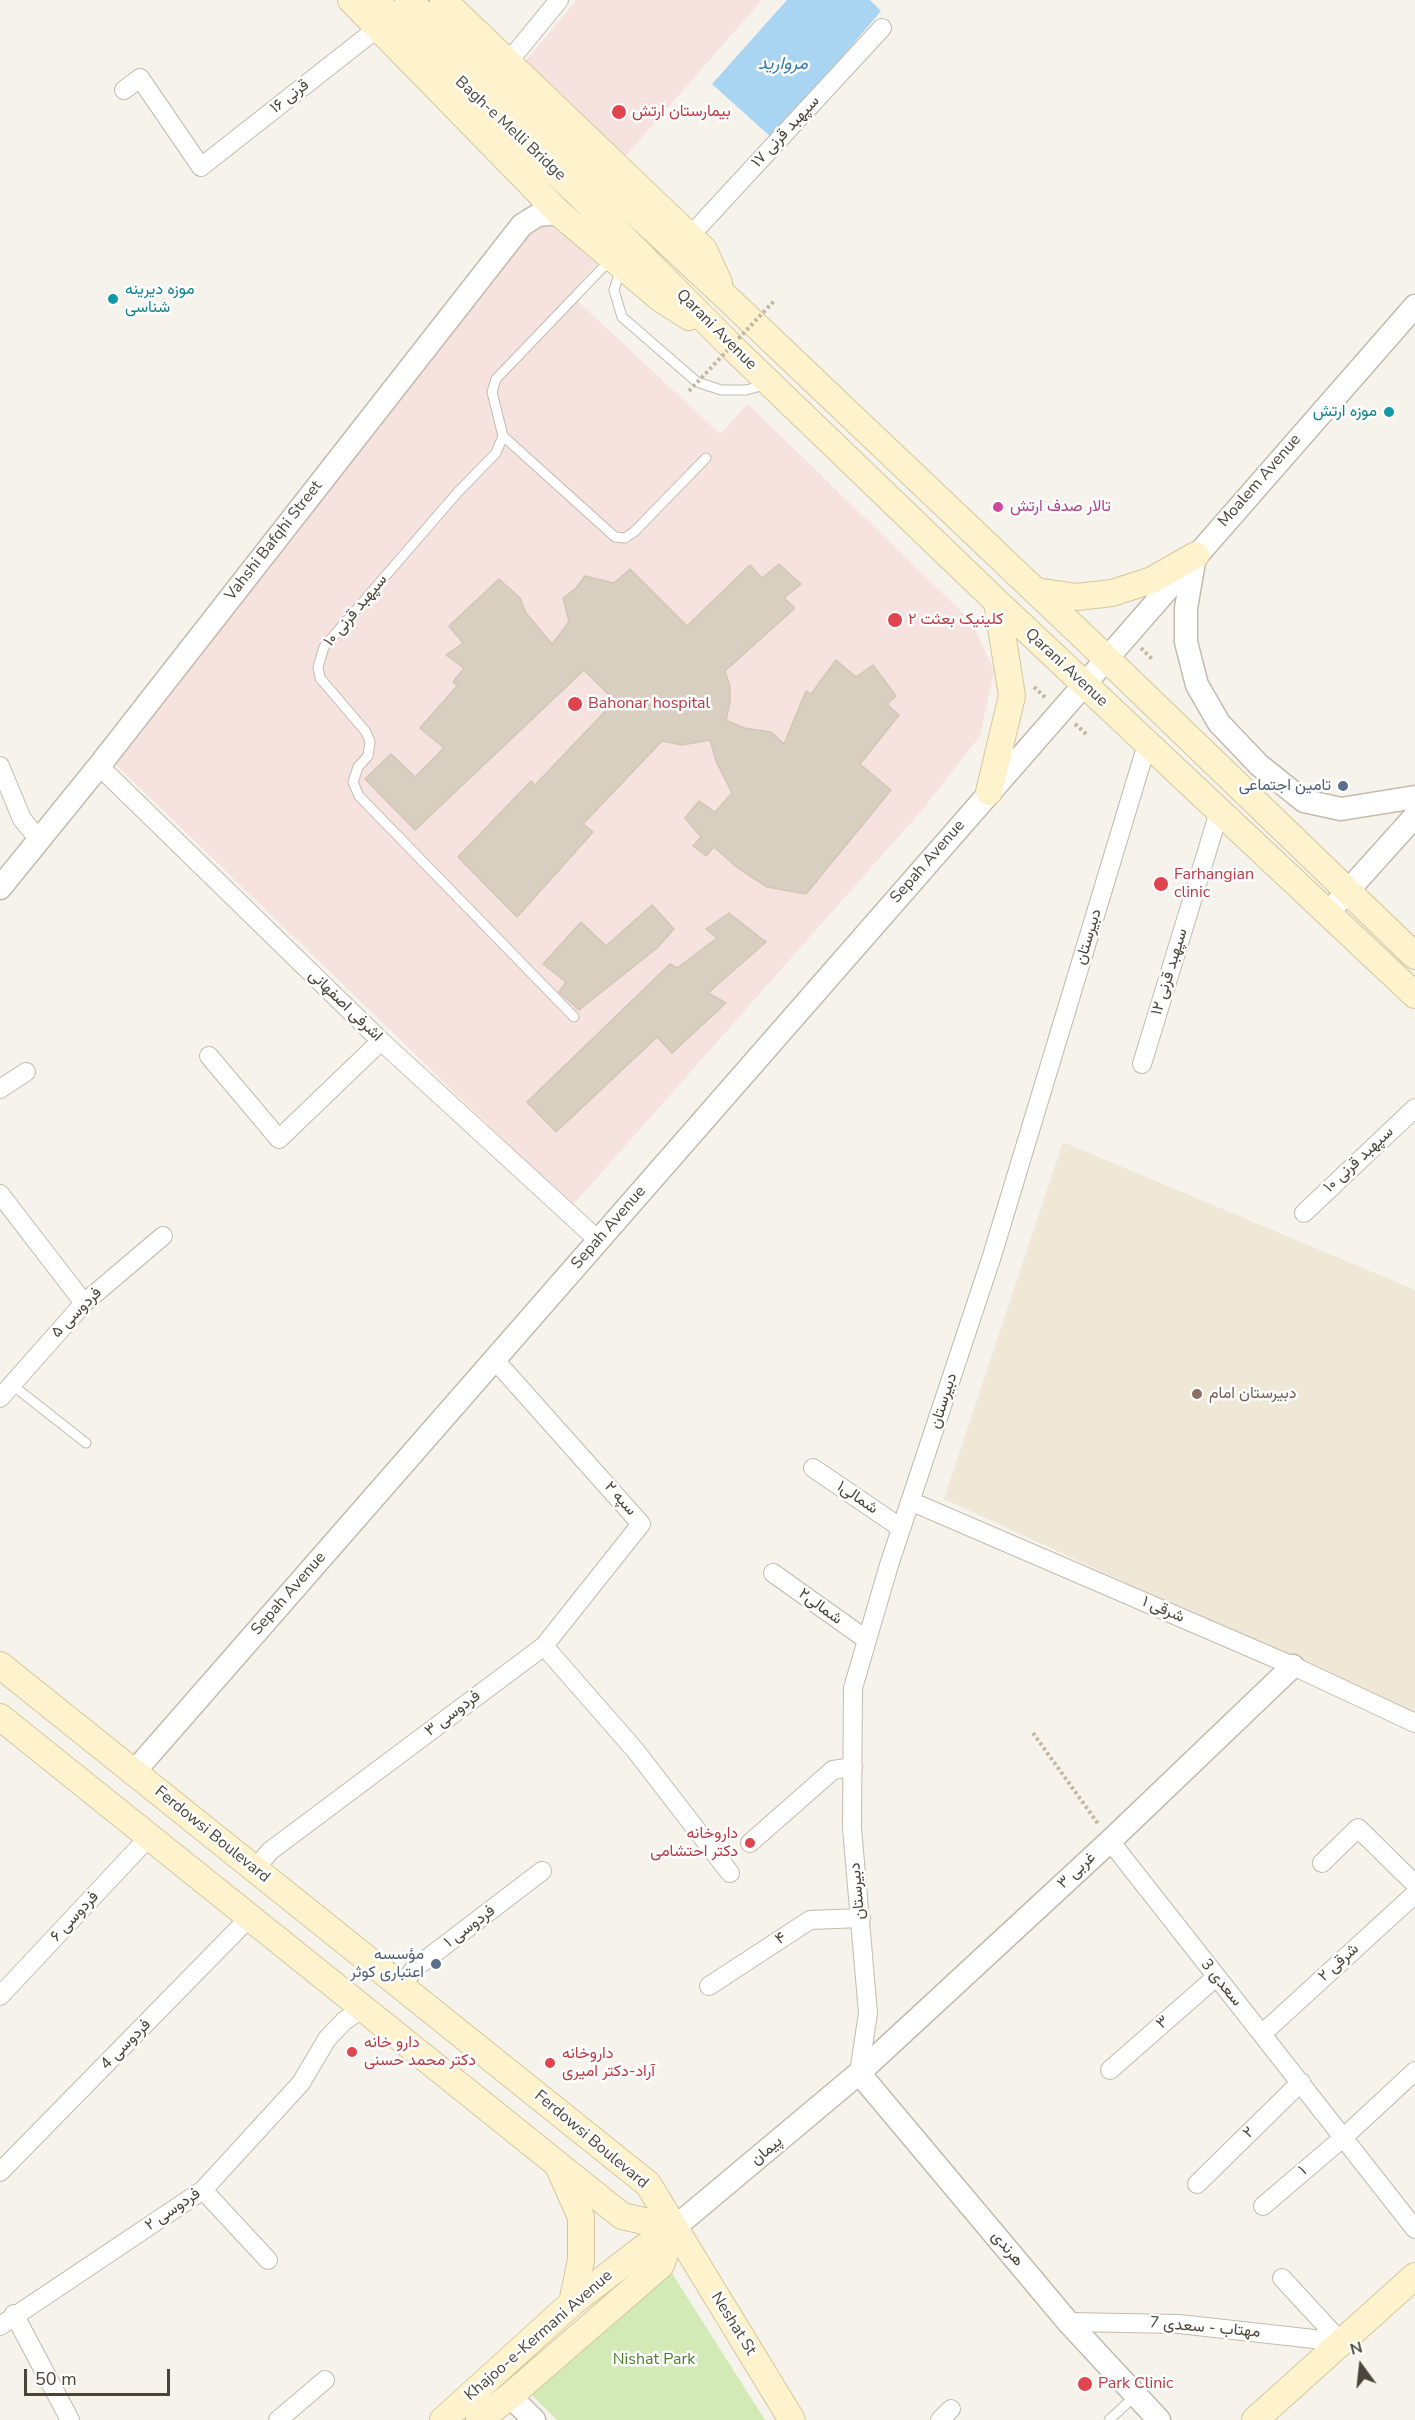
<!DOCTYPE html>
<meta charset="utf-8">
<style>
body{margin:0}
#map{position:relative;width:1415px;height:2420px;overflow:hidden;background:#f6f3ec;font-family:"Nunito Sans",sans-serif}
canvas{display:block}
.north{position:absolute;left:1331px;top:2336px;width:60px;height:60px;-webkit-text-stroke:4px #fff;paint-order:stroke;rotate:345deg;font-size:16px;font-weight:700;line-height:24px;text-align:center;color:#4b4439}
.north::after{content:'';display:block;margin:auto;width:21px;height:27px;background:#4b4439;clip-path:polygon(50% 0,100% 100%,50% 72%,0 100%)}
.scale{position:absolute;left:24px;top:2369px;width:146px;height:27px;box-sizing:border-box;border:3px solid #4b4439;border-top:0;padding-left:8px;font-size:18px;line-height:21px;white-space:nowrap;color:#4b4439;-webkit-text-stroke:4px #fff;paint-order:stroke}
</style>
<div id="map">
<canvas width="1415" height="2420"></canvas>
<div class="north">N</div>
<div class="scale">50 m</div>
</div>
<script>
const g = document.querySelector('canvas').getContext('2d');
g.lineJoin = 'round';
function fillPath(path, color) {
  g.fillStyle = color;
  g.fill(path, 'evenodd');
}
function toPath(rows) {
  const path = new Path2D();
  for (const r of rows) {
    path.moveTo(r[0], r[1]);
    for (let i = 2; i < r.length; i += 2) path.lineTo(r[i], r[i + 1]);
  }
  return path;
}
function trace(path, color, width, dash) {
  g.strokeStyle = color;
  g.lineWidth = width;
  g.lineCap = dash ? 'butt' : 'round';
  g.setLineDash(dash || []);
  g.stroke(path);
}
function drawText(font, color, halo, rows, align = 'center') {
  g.font = font + ' "Nunito Sans",Vazirmatn,sans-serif';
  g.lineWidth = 5;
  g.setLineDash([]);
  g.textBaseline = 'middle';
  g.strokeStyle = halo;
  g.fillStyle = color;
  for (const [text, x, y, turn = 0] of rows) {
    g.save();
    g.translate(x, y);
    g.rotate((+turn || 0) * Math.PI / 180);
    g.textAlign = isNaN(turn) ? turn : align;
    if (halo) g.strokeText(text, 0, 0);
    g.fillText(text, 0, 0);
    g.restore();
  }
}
fillPath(toPath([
 [1063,1142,1415,1290,1415,1716,944,1499]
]), '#efe8d6');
fillPath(toPath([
 [577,0,762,0,623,159,522,65],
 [557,220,600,261,570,294,720,434,748,404,972,622,994,671,980,736,923,809,572,1206,116,765,527,233]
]), '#f6e3e0');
fillPath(toPath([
 [668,2267,765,2420,557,2420,527,2390]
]), '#d2eab5');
fillPath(toPath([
 [787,0,870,0,881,11,773,139,712,84]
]), '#a9d4f2');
const building = toPath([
 [779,564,801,584,784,598,795,608,725,671,730,686,730,702,726,720,744,728,771,732,784,744,806,691,811,694,836,660,856,677,873,665,896,696,887,704,899,715,860,764,891,790,806,894,767,887,738,868,714,847,706,856,693,846,701,837,685,818,699,801,715,812,732,793,716,761,710,740,682,745,662,741,583,824,593,832,517,917,458,857,531,781,535,785,615,701,584,670,415,830,365,779,391,754,415,777,444,748,420,728,457,686,453,682,464,668,446,655,463,643,449,626,499,579,520,598,526,613,552,644,569,622,563,598,576,588,585,576,614,583,630,569,687,626,750,565,762,578,779,564],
 [652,905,674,929,657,948,579,1010,559,992,566,982,543,964,581,922,606,946,652,905],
 [729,913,766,942,708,993,726,1003,672,1053,657,1037,556,1132,527,1102,670,964,677,968,717,938,706,929,729,913]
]);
fillPath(building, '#d8cfc1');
trace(building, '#d3c7b4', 1.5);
const service = toPath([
 [621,268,614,290,622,317,697,382,721,390,746,390,768,384],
 [503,436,615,537,625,538,634,532,706,458],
 [574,1017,359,796,353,782,358,767,368,756,370,742,366,732,320,678,318,667,324,647,458,492,496,453,503,436,492,392,496,379,611,259],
 [11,1384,86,1443],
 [1109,2420,1136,2395]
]);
const minor = toPath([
 [509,61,559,0],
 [124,90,140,78,201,167,379,27],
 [690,236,882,28],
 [0,766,22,819,39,840],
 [99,766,381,1041,598,1240],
 [209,1056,279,1139,381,1041],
 [1142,1064,1219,812],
 [0,1089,26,1072],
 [0,1194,84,1303],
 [1304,1213,1415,1108],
 [494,1359,641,1524,544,1646],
 [0,1398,84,1303,163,1236],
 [813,1468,901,1528],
 [910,1501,1293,1666,1415,1723],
 [773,1573,867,1640],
 [1110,1841,1415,2229],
 [750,1843,833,1770,853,1767],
 [1322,1863,1358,1828,1415,1884],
 [255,1869,270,1851,544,1646,635,1750,730,1873],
 [401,1986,415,1968,542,1871],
 [709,1986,810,1920,861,1918],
 [0,1996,149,1837],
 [1263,2033,1415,1894],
 [1110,2070,1216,1977],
 [859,2073,868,2013,852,1828,853,1688,889,1565,992,1256,1147,744],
 [0,2172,250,1917],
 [1197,2184,1301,2082],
 [203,2190,268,2260],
 [1263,2206,1344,2137,1415,2071],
 [1282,2278,1341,2342],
 [14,2314,70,2420],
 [1068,2322,1179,2324,1341,2342],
 [0,2326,203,2190,301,2083,327,2039,344,2021,363,2008],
 [278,2420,325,2380],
 [940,2420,951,2409]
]);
const tertiary = toPath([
 [1195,556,1186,608,1186,642,1197,685,1219,723,1259,765,1304,801,1341,809,1415,797],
 [0,888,99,766,522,225,538,215,559,213],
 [1328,913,1415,816],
 [134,1772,1415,306],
 [859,2073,1068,2322,1159,2420],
 [674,2228,859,2073,1110,1841,1293,1666],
 [510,2396,534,2420]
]);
const secondary = toPath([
 [351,0,559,213,661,299,689,317],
 [374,0,606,220,731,346,997,602,1415,995],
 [408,0,724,295,1106,658,1415,956],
 [443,0,704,250,719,283],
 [1036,591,1077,597,1112,593,1152,580,1196,555],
 [989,792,1012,696,997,602],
 [0,1665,648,2184,792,2420],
 [0,1717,622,2216,674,2228],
 [560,2170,581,2217,581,2260,572,2303],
 [443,2420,572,2303,642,2249,674,2228],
 [479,2420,510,2396,661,2265,674,2228],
 [1255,2420,1415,2276]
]);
trace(service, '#c2bbae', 11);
trace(minor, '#c2bbae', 20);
trace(tertiary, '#c2bbae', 25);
trace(secondary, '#d6c79b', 28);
trace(toPath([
 [1141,648,1152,659],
 [1034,687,1047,699],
 [1075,724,1086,734],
 [1033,1733,1099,1825]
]), '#c4b79f', 4, [3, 3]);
trace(service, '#fff', 9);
trace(minor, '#fff', 18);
trace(tertiary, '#fff', 22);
trace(secondary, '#fff3cd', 26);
trace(toPath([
 [689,391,775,300]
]), '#c4b79f', 4, [3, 3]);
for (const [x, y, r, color] of [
 [619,112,8,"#e0444e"],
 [113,299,6,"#0f9aa8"],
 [1389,412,6,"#0f9aa8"],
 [998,507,6,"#d1479c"],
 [895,620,8,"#e0444e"],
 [575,704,8,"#e0444e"],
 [1343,786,6,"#5c6f8a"],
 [1161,884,8,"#e0444e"],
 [1197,1394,6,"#8d6e63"],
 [750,1843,6,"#e0444e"],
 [436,1964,6,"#5c6f8a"],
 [352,2052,6,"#e0444e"],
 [550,2063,6,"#e0444e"],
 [1085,2384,8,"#e0444e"]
]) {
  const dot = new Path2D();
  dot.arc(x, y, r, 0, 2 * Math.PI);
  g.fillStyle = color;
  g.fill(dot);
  trace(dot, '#fff', 2);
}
drawText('16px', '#4b4439', '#fff', [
 ["قرنی ۱۶",290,97,-38],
 ["Bagh-e Melli Bridge",510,129,43],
 ["سپهبد قرنی ۱۷",786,132,-47],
 ["Qarani Avenue",716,330,45],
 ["Moalem Avenue",1260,481,-49],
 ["Vahshi Bafqhi Street",274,541,-52],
 ["سپهبد قرنی ۱۰",356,611,-50],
 ["Qarani Avenue",1066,668,43],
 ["Sepah Avenue",928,862,-49],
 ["دبیرستان",1089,937,-73],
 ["سپهبد قرنی ۱۲",1170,972,-73],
 ["اشرفی اصفهانی",345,1006,44],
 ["سپهبد قرنی ۱۰",1359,1160,-43],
 ["Sepah Avenue",609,1228,-49],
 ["فردوسی ۵",77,1313,-45],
 ["دبیرستان",944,1401,-72],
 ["شمالی۱",857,1498,34],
 ["سپه ۲",620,1499,48],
 ["Sepah Avenue",289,1594,-49],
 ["شمالی۲",820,1607,36],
 ["شرقی ۱",1163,1610,23],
 ["فردوسی ۳",453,1714,-37],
 ["Ferdowsi Boulevard",212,1835,39],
 ["۳ غربی",1077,1871,-43],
 ["دبیرستان",858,1891,-95],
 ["فردوسی ۶",75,1917,-47],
 ["فردوسی ۱",470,1927,-37],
 ["۴",781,1939,-33],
 ["شرقی ۲",1339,1963,-42],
 ["سعدی 3",1221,1983,51],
 ["۳",1163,2023,-41],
 ["فردوسی 4",126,2045,-45],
 ["۲",1249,2133,-44],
 ["Ferdowsi Boulevard",591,2140,40],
 ["پیمان",767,2151,-40],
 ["۱",1303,2171,-40],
 ["فردوسی ۲",173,2210,-34],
 ["هرندی",1007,2249,50],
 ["Neshat St",733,2324,58],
 ["مهتاب - سعدی 7",1205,2328,5],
 ["Khajoo-e-Kermani Avenue",539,2336,-41]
]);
drawText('16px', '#be3a42', '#fff', [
 ["بیمارستان ارتش",632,112],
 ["کلینیک بعثت ۲",908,620],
 ["Bahonar hospital",588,704],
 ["Farhangian",1174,875],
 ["clinic",1174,893],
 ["داروخانه",738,1834,"right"],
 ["دکتر احتشامی",738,1852,"right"],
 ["دارو خانه",364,2043],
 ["دکتر محمد حسنی",364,2061],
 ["داروخانه",562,2054],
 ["آراد-دکتر امیری",562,2072],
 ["Park Clinic",1098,2384]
], 'left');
drawText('16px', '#0d838f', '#fff', [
 ["موزه دیرینه",125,290],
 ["شناسی",125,308],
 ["موزه ارتش",1377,412,"right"]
], 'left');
drawText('16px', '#b23c85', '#fff', [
 ["تالار صدف ارتش",1010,507]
], 'left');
drawText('16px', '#4e5e75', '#fff', [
 ["تامین اجتماعی",1331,786],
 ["مؤسسه",424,1955],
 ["اعتباری کوثر",424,1973]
], 'right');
drawText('16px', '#785e54', '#fff', [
 ["دبیرستان امام",1209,1394]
], 'left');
drawText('16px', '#4a7f2a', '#fff', [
 ["Nishat Park",654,2360]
]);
drawText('italic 18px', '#2e7ab2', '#fff', [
 ["مروارید",783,65]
]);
</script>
